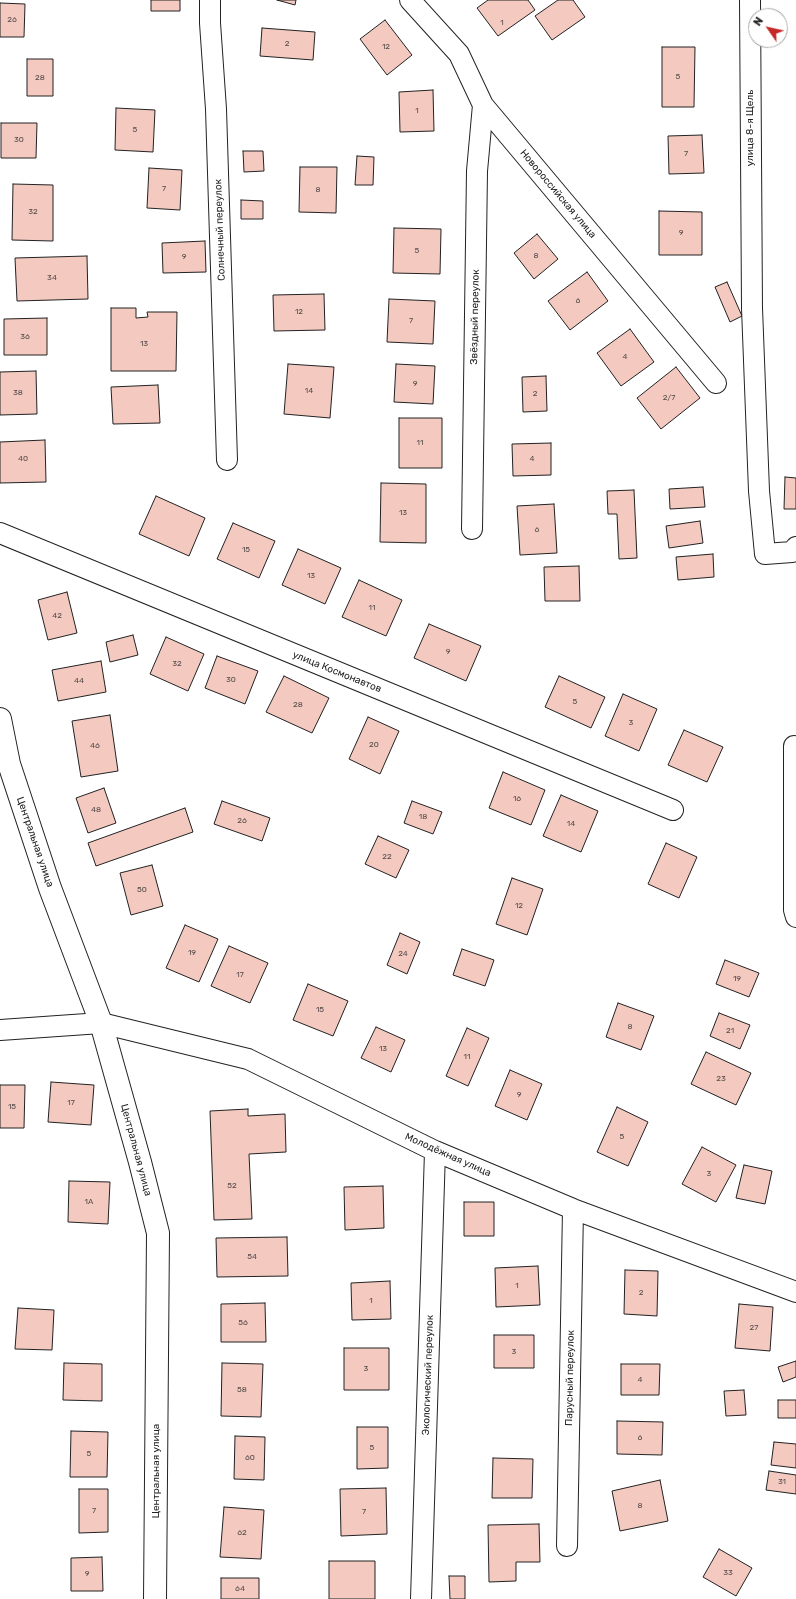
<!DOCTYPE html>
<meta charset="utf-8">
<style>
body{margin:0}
#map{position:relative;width:796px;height:1599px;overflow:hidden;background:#fff;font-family:Rubik,sans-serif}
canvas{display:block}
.north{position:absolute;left:748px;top:8px;width:40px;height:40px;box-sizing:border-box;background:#fff;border:1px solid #a7a7a7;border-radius:50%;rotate:304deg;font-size:11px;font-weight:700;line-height:16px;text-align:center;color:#222}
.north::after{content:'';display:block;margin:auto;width:14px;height:18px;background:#c62828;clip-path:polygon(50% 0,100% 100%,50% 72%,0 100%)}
</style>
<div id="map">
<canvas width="796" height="1599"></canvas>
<div class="north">N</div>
</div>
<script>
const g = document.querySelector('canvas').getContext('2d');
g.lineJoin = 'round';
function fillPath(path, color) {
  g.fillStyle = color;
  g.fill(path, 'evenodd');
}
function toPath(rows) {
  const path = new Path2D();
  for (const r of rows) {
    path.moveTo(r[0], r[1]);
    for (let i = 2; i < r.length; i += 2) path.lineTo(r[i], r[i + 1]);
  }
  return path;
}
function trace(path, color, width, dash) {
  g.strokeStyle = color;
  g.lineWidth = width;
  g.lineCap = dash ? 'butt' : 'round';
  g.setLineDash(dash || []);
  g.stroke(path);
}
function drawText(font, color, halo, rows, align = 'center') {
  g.font = font + ' Rubik,sans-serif';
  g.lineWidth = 3;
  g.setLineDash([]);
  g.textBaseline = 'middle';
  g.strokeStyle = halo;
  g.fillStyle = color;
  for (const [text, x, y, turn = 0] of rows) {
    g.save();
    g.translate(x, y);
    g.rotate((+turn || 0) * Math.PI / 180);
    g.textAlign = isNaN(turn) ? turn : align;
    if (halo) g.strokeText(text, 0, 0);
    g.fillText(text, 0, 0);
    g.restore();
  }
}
const building = toPath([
 [151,0,180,0,180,11,151,11,151,0],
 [277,0,296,0,295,5,277,0],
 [488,0,528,0,535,10,498,36,477,8,488,0],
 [558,0,573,0,585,17,552,40,535,16,558,0],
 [0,3,25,4,24,37,0,37,0,3],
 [385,20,412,55,387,75,360,39,385,20],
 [262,28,315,32,313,60,260,56,262,28],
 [662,47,695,47,694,107,662,107,662,47],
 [27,59,53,59,53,96,27,96,27,59],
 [433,90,434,131,400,132,399,92,433,90],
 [116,108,155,110,153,152,115,150,116,108],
 [1,123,37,123,36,158,1,158,1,123],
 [702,135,704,173,669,174,668,136,702,135],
 [243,151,263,151,264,171,244,172,243,151],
 [357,156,374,157,373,185,355,185,357,156],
 [300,167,337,167,336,213,299,212,300,167],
 [149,168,182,170,180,210,147,208,149,168],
 [13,184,53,185,53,241,12,240,13,184],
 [241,200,263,201,263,219,241,219,241,200],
 [659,211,702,212,702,255,659,255,659,211],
 [394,228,441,229,440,274,393,273,394,228],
 [537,234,558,259,534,279,514,253,537,234],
 [205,241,206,272,163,273,162,243,205,241],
 [87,256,88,299,17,301,15,258,87,256],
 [587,272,608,301,570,330,548,301,587,272],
 [727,282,742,316,730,322,715,287,727,282],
 [324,294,325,330,274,331,273,295,324,294],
 [389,299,435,301,433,344,387,342,389,299],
 [111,308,136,308,136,318,148,317,147,312,177,312,176,371,111,371,111,308],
 [47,318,47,355,4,355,4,319,47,318],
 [630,329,654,362,621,386,597,353,630,329],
 [288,364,334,367,330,418,284,414,288,364],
 [396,364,435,366,433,404,394,402,396,364],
 [676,367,700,398,661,429,637,398,676,367],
 [36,371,37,414,0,415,0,372,36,371],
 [546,376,547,411,523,412,522,377,546,376],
 [158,385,160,423,113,424,111,387,158,385],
 [399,418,442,418,442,468,399,468,399,418],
 [45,440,46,482,0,483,0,442,45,440],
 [551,443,551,475,513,476,512,444,551,443],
 [785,477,796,478,796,509,784,509,785,477],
 [381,483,426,484,426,543,380,542,381,483],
 [703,487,705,507,670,509,669,489,703,487],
 [634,490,637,558,619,559,617,514,608,514,607,491,634,490],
 [156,496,205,518,189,556,139,534,156,496],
 [554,504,557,553,520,555,517,506,554,504],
 [700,521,703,543,669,548,666,526,700,521],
 [233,523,275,541,259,578,217,559,233,523],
 [298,549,341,568,325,604,282,585,298,549],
 [713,554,714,577,678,580,676,557,713,554],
 [579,566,580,601,545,601,544,567,579,566],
 [359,580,402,600,386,636,342,617,359,580],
 [67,592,77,633,48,640,38,600,67,592],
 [429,624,481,646,466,681,414,658,429,624],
 [133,635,138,655,110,662,106,642,133,635],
 [166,637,204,654,188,691,150,674,166,637],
 [217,656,258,671,245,704,205,688,217,656],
 [101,661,106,692,58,701,52,670,101,661],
 [284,676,329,698,312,733,266,712,284,676],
 [559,676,605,697,591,728,545,707,559,676],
 [623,694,657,709,639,751,605,736,623,694],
 [110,715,118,771,81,777,72,721,110,715],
 [368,717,399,731,380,774,349,759,368,717],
 [684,730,723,747,707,782,668,765,684,730],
 [503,772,545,790,531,825,489,808,503,772],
 [104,788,116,823,88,833,76,798,104,788],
 [561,795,598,811,581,852,543,836,561,795],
 [222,801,270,818,262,841,214,824,222,801],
 [412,801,442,812,433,834,404,823,412,801],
 [185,808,193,832,96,866,88,843,185,808],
 [378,836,409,850,396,878,365,864,378,836],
 [666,843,697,857,679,898,648,884,666,843],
 [152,865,163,906,131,915,120,873,152,865],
 [512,878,543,889,527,935,496,924,512,878],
 [185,925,218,939,199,982,166,968,185,925],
 [400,933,420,942,407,974,387,965,400,933],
 [229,946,268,963,250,1003,211,986,229,946],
 [462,949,494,960,485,986,453,975,462,949],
 [725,960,759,973,749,997,716,984,725,960],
 [308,984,348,1001,333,1036,293,1020,308,984],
 [618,1003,654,1016,641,1050,606,1037,618,1003],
 [719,1013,750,1025,740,1049,710,1036,719,1013],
 [376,1027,405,1040,391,1072,361,1058,376,1027],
 [467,1028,489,1038,468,1086,446,1076,467,1028],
 [706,1052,751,1073,736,1105,691,1084,706,1052],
 [510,1070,542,1084,527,1120,495,1106,510,1070],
 [51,1082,94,1085,91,1125,48,1122,51,1082],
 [0,1085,25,1085,24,1128,0,1128,0,1085],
 [617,1107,648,1122,628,1166,597,1152,617,1107],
 [248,1109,248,1116,285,1114,286,1152,249,1154,252,1219,214,1220,210,1111,248,1109],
 [702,1147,736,1165,716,1202,682,1184,702,1147],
 [744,1165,772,1171,765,1204,736,1198,744,1165],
 [69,1181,110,1182,108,1224,68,1222,69,1181],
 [383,1186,384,1228,345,1230,344,1187,383,1186],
 [464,1202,494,1202,494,1236,464,1236,464,1202],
 [287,1237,288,1276,217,1277,216,1238,287,1237],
 [538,1266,540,1305,496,1307,495,1268,538,1266],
 [625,1270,658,1271,657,1316,624,1314,625,1270],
 [390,1281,391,1319,352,1320,351,1283,390,1281],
 [265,1303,266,1342,221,1342,221,1304,265,1303],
 [739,1304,773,1307,770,1351,735,1348,739,1304],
 [18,1308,54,1310,52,1350,15,1349,18,1308],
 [494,1335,534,1335,534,1368,494,1368,494,1335],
 [344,1348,389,1348,389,1390,344,1390,344,1348],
 [796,1361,796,1377,783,1382,778,1367,796,1361],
 [64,1363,102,1364,102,1401,63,1400,64,1363],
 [222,1363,263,1364,261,1417,221,1416,222,1363],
 [621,1364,660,1364,659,1395,621,1395,621,1364],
 [744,1390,746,1415,726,1416,724,1391,744,1390],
 [778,1400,796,1400,796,1418,778,1418,778,1400],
 [617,1421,663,1422,662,1455,617,1454,617,1421],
 [357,1427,388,1427,388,1468,357,1469,357,1427],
 [71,1431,108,1432,107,1477,70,1477,71,1431],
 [235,1436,265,1437,264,1480,234,1479,235,1436],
 [774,1442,796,1444,796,1468,771,1465,774,1442],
 [493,1458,533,1459,532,1498,492,1498,493,1458],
 [769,1471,796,1475,796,1494,766,1490,769,1471],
 [660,1480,668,1521,620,1531,612,1491,660,1480],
 [386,1488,387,1534,341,1536,340,1489,386,1488],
 [79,1489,108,1489,108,1532,79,1533,79,1489],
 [224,1507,264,1510,261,1559,220,1557,224,1507],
 [539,1524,540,1562,516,1562,516,1581,489,1582,488,1525,539,1524],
 [719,1549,752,1568,736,1596,703,1577,719,1549],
 [102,1557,103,1591,71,1591,71,1558,102,1557],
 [329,1561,375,1561,375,1599,329,1599,329,1561],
 [449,1576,465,1576,465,1599,450,1599,449,1576],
 [221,1578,259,1578,259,1599,221,1599,221,1578]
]);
fillPath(building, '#f3c9c0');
trace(building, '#222', 1);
const minor = toPath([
 [210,0,210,23,216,109,227,460],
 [410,0,459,54,483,105,716,383],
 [750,0,752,308,759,491,765,554,792,552,796,547],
 [472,529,477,171,483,105],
 [0,533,673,810],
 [794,746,794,910,796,917],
 [0,1030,101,1023,248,1059,435,1151,573,1209,796,1292],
 [567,1546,573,1209],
 [421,1599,435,1151]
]);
const tertiary = toPath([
 [0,719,9,764,50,888,101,1023,140,1162,158,1233,155,1599]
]);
trace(minor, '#222', 22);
trace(tertiary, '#222', 24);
trace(minor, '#fff', 20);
trace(tertiary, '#fff', 22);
drawText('8px', '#564c4a', null, [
 ["26",12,20],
 ["1",502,23],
 ["2",287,44],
 ["12",386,47],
 ["5",678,77],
 ["28",40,78],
 ["1",417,111],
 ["5",135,130],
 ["30",19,140],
 ["7",686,154],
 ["7",164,189],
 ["8",318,190],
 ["32",33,212],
 ["9",681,233],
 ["5",417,251],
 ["8",536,256],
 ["9",184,257],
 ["34",52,278],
 ["6",578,301],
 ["12",299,312],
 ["7",411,321],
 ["36",25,337],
 ["13",144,344],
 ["4",625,357],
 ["9",415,384],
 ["14",309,391],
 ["38",18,393],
 ["2",535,394],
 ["2/7",669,398],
 ["11",420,443],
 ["40",23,459],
 ["4",532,459],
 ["13",403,513],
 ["6",537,530],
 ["15",246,550],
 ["13",311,576],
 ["11",372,608],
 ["42",57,616],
 ["9",448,652],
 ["32",177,664],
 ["30",231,680],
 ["44",79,681],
 ["5",575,702],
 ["28",298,705],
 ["3",631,723],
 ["20",374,745],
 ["46",95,746],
 ["16",517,799],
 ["48",96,810],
 ["18",423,817],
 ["26",242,821],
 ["14",571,824],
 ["22",387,857],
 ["50",142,890],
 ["12",519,906],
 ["19",192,953],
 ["24",403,954],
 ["17",240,975],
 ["19",737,979],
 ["15",320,1010],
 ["8",630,1027],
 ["21",730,1031],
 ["13",383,1049],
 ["11",467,1057],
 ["23",721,1079],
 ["9",519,1095],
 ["17",71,1103],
 ["15",12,1107],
 ["5",622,1137],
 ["3",709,1174],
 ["52",232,1186],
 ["1А",89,1202],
 ["54",252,1257],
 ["1",517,1286],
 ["2",641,1293],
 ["1",371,1301],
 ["56",243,1323],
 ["27",754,1328],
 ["3",514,1352],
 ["3",366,1369],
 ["4",640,1380],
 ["58",242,1390],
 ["6",640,1438],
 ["5",372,1448],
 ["5",89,1454],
 ["60",250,1458],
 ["31",782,1482],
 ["8",640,1506],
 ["7",94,1511],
 ["7",364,1512],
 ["62",242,1533],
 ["33",728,1573],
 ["9",87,1574],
 ["64",240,1589]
]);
drawText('10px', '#222', '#fff', [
 ["улица 8-я Щель",750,128,-90],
 ["Новороссийская улица",558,194,50],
 ["Солнечный переулок",220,230,-92],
 ["Звёздный переулок",475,317,-89],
 ["улица Космонавтов",337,672,22],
 ["Центральная улица",35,842,71],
 ["Центральная улица",136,1150,75],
 ["Молодёжная улица",448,1155,24],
 ["Экологический переулок",428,1375,-88],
 ["Парусный переулок",570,1378,-89],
 ["Центральная улица",156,1471,-90]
]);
</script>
